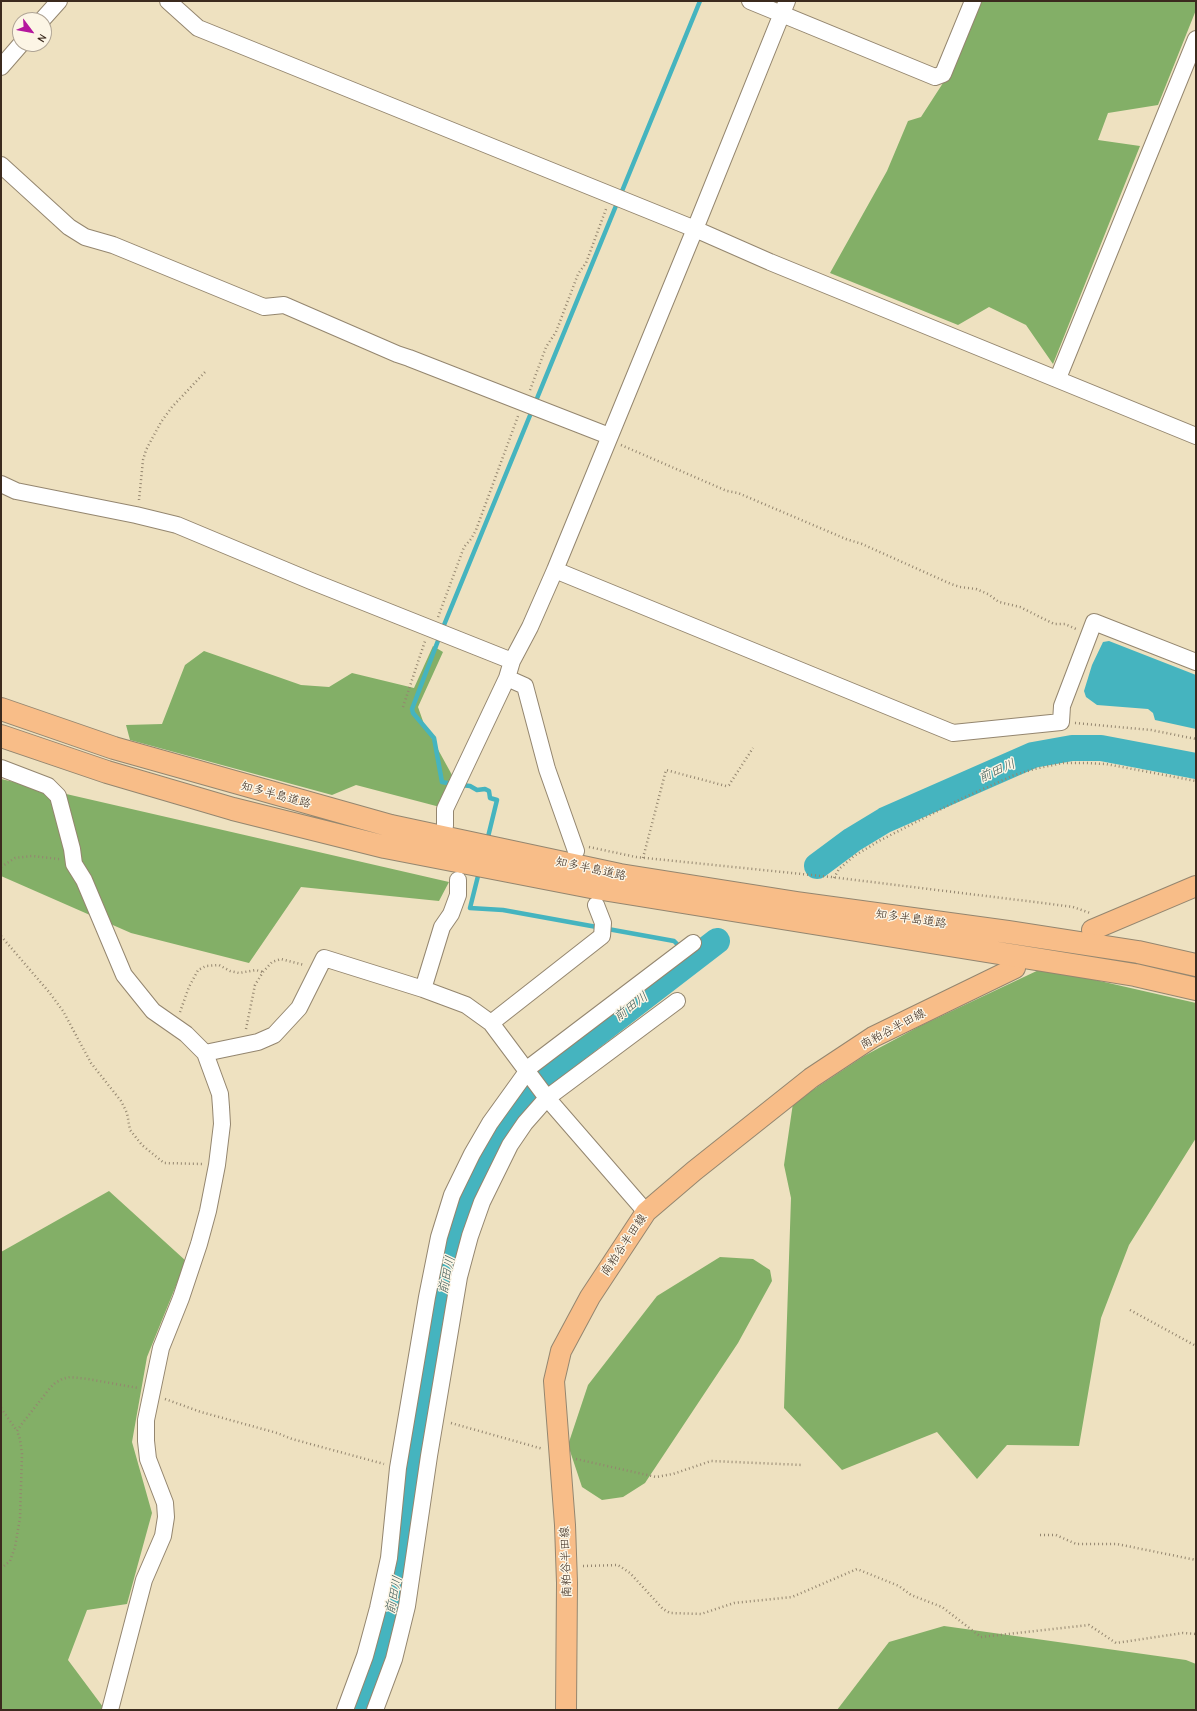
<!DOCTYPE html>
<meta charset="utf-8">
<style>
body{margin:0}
#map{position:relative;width:1197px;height:1711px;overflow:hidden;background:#eee1c0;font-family:"Comic Neue",sans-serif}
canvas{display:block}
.frame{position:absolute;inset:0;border:2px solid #3b2a1e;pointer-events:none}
.north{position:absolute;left:12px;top:12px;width:40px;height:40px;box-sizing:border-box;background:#fcf5e5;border:1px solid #afa495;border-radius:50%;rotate:122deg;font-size:11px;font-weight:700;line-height:16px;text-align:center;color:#3b2a1e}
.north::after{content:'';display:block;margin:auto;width:14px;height:18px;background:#b5179e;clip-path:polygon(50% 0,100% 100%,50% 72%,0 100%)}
</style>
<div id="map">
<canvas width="1197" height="1711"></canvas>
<div class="frame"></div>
<div class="north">N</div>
</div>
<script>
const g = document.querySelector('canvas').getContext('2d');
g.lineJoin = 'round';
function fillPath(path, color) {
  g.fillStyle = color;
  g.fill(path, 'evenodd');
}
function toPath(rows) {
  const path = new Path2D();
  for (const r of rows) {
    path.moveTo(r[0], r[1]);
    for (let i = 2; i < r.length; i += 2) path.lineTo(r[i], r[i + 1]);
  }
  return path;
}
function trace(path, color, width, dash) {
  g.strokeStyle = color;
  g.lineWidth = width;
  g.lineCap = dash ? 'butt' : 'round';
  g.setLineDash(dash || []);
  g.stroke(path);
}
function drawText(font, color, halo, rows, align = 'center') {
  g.font = font + ' "Comic Neue","Klee One",sans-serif';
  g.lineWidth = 3;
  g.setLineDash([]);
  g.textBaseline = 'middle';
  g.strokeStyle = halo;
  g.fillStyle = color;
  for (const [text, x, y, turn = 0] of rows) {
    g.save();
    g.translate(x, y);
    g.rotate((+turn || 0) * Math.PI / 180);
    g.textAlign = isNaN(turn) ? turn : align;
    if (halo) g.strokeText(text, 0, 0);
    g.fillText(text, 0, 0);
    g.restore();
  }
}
fillPath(toPath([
 [981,1,1196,1,1196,10,1158,105,1108,113,1098,140,1140,146,1053,364,1026,325,989,307,958,325,830,273,887,171,908,121,921,117,954,66],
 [433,646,443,652,418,707,424,724,452,775,440,807,356,785,332,795,130,740,126,725,162,724,185,665,204,651,301,685,329,687,352,673,414,688],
 [1,779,449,882,439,901,301,887,249,963,131,933,1,876],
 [1043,968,1196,1003,1196,1138,1129,1245,1101,1318,1079,1446,1007,1445,977,1479,937,1432,842,1470,784,1408,791,1198,784,1165,793,1103,864,1056,920,1026],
 [109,1191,186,1261,147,1357,132,1442,152,1513,127,1604,87,1610,68,1660,103,1707,101,1710,1,1710,1,1252],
 [720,1257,753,1259,770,1270,772,1281,738,1343,645,1483,623,1497,602,1500,582,1487,568,1445,588,1385,657,1296],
 [944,1626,1186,1660,1196,1664,1196,1710,837,1710,889,1642]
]), '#83af67');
fillPath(toPath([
 [1109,641,1196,675,1196,729,1155,720,1153,713,1148,709,1097,705,1086,697,1084,691,1092,665,1103,642]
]), '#45b4bf');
trace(toPath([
 [453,784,442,782,434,738,413,713,412,709,444,625,700,1],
 [461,785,470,786,477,790,485,789,489,791,490,798,497,800,487,841],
 [479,872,470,908,503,910,674,941,679,946]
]), '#45b4bf', 4.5);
trace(toPath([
 [817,866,852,840,885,820,1033,755,1072,748,1101,748,1196,766],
 [361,1710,384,1642,394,1604,405,1541,411,1487,447,1267,456,1230,469,1194,505,1127,532,1090,561,1061,717,941]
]), '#45b4bf', 26);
const minor = toPath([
 [168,1,198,28,695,229,770,262,1196,436],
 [750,1,935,77,943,74,973,1],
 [42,20,59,1],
 [1,67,21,44],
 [1,165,69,227,85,237,113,245,264,307,284,305,397,354,409,358,609,436],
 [1058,378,1196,39],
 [1,484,16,491,136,515,177,525,311,581,512,661],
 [555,570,953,733,1061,722,1062,706,1094,622,1196,662],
 [507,678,525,686,547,769,576,851],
 [1,768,48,786,58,796,72,849,74,864,84,880,124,975,153,1011,186,1034,205,1053,220,1094,221,1107,222,1124,217,1165,208,1211,199,1244,181,1298,161,1348,146,1420,146,1441,148,1459,165,1503,166,1517,163,1536,144,1580,110,1710],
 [445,826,445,809,507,678,512,661,530,627,555,570,695,229,787,1],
 [423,989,442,927,451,914,458,895,458,880],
 [491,1023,602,936,603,923,596,905],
 [205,1053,258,1042,274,1035,299,1008,324,958,423,989,466,1005,491,1023,547,1098,646,1212],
 [345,1710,365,1656,378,1608,389,1558,398,1468,427,1297,439,1237,452,1195,472,1154,490,1123,531,1066,693,943],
 [375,1710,394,1659,407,1606,429,1456,459,1277,470,1236,482,1202,510,1145,525,1123,547,1098,677,1001]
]);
const major = toPath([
 [1092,930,1196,886],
 [566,1710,567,1583,565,1525,554,1381,561,1351,590,1297,646,1212,694,1171,811,1078,873,1037,1015,968]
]);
const highway = toPath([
 [1,709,114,748,391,826,620,875,797,903,1008,932,1138,952,1196,965],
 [1,736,107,772,233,809,385,847,596,888,1135,975,1196,989]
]);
trace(minor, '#94866f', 18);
trace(major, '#94866f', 22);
trace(highway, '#94866f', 24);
trace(toPath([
 [530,390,546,347,556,332,578,274,586,263,606,209],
 [621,445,727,491,738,493,846,539,862,544,951,584,960,587,976,589,988,594,999,602,1020,607,1054,624,1065,624,1076,629],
 [139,500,143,460,146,450,161,422,172,407,205,372],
 [438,617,464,547,471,539,476,530,518,416],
 [403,707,425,641],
 [1075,723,1151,730,1196,739],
 [589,847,636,857,831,877,1043,903,1073,907,1090,913],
 [643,858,666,770,726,786,729,785,753,748],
 [1,867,15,858,32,856,59,859],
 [834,878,839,869,854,856,879,841,963,798,1012,776,1034,769,1063,763,1086,763,1106,764,1196,781],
 [1,936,49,992,63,1011,91,1063,121,1101,127,1113,130,1130,142,1145,164,1163,202,1164],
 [180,1012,189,987,198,970,206,966,219,965,230,971,239,973,256,970,263,972],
 [246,1029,255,985,263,972,272,962,281,959,304,965],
 [1130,1310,1196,1346],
 [165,1399,201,1412,277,1433,292,1439,384,1464],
 [1,1408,17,1431],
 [451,1423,543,1449],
 [576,1459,656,1477,673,1474,711,1461,803,1465],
 [1040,1535,1056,1535,1076,1544,1117,1544,1196,1560],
 [4,1566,10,1561,15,1547,20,1518,22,1454,20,1439,17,1431,21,1425,50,1388,55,1383,62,1379,70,1377,88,1379,138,1388],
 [583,1566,618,1565,630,1573,663,1609,670,1613,701,1614,734,1603,792,1597,857,1569,899,1586,911,1595,942,1607,981,1637,1089,1625,1116,1643,1183,1633,1196,1634]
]), '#94866f', 2.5, [1, 3]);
trace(minor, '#fff', 16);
trace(major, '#f8bd88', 20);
trace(highway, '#f8bd88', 22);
drawText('12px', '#3b2a1e', '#fcf5e5', [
 ["知多半島道路",276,795,15],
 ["知多半島道路",591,869,12],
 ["知多半島道路",911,919,8],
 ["南粕谷半田線",893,1029,-28],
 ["南粕谷半田線",624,1245,-56],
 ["南粕谷半田線",566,1562,-92]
]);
drawText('italic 13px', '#3e5a56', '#fcf5e5', [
 ["前田川",997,771,-24],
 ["前田川",631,1007,-37],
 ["前田川",447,1275,-78],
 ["前田川",394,1595,-78]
]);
</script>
